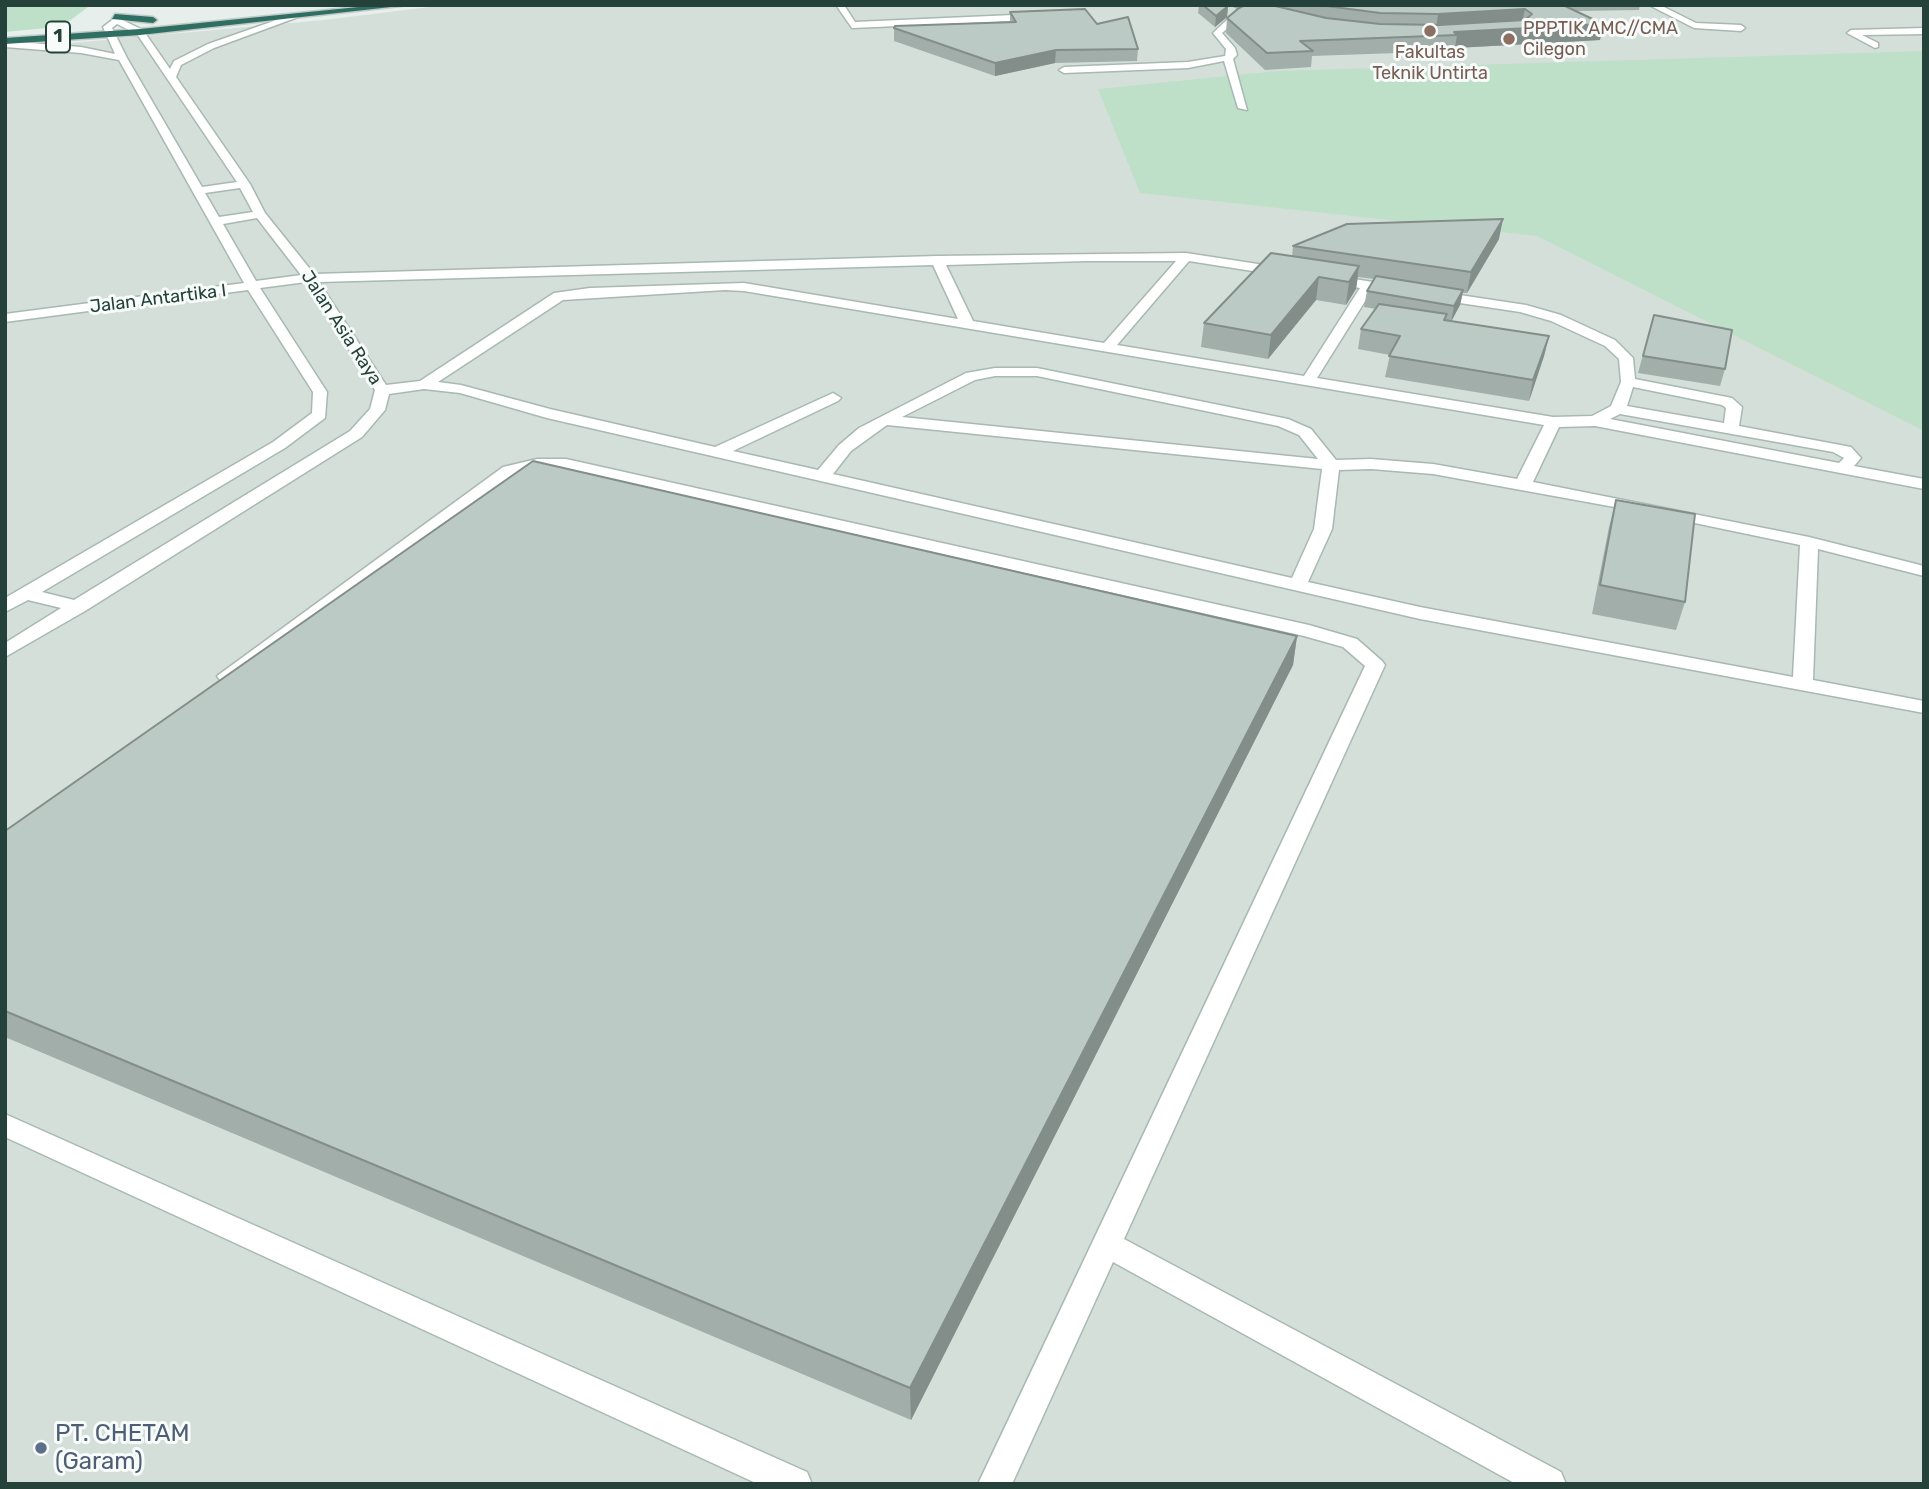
<!DOCTYPE html>
<style>
body{margin:0}
#map{position:relative;width:1929px;height:1489px;overflow:hidden;background:#e6efeb;font-family:Rubik,sans-serif}
canvas{display:block}
.frame{position:absolute;inset:0;border:7px solid #24423a;pointer-events:none}
</style>
<div id="map">
<canvas width="1929" height="1489"></canvas>
<div class="frame"></div>
</div>
<script>
const g = document.querySelector('canvas').getContext('2d');
g.lineJoin = 'round';
function fillPath(path, color) {
  g.fillStyle = color;
  g.fill(path, 'evenodd');
}
function toPath(rows) {
  const path = new Path2D();
  for (const r of rows) {
    path.moveTo(r[0], r[1]);
    for (let i = 2; i < r.length; i += 2) path.lineTo(r[i], r[i + 1]);
  }
  return path;
}
function trace(path, color, width, dash) {
  g.strokeStyle = color;
  g.lineWidth = width;
  g.lineCap = dash ? 'butt' : 'round';
  g.setLineDash(dash || []);
  g.stroke(path);
}
function drawText(font, color, halo, rows, align = 'center') {
  g.font = font + ' Rubik,sans-serif';
  g.lineWidth = 6;
  g.setLineDash([]);
  g.textBaseline = 'middle';
  g.strokeStyle = halo;
  g.fillStyle = color;
  for (const [text, x, y, turn = 0] of rows) {
    g.save();
    g.translate(x, y);
    g.rotate((+turn || 0) * Math.PI / 180);
    g.textAlign = isNaN(turn) ? turn : align;
    if (halo) g.strokeText(text, 0, 0);
    g.fillText(text, 0, 0);
    g.restore();
  }
}
fillPath(toPath([
 [446,5,1924,5,1924,1484,5,1484,5,49,324,20]
]), '#d4dfda');
fillPath(toPath([
 [5,5,87,5,88,7,68,22,47,28,5,32],
 [1924,51,1924,431,1537,236,1140,193,1098,89,1276,71]
]), '#bfe0c8');
const minor = toPath([
 [836,5,844,5,855,22,1036,14,1040,17,1036,20,852,28,836,5],
 [1251,5,1260,5,1263,9,1236,21,1222,33,1235,48,1237,55,1233,59,1247,110,1238,108,1224,61,1188,68,1064,73,1059,70,1064,67,1188,62,1225,56,1226,49,1213,33,1230,17,1254,8,1251,5],
 [1649,5,1660,5,1696,23,1741,25,1745,28,1741,31,1694,28,1649,5],
 [291,15,298,17,214,48,181,65,176,77,250,184,265,213,314,274,937,256,1186,253,1284,268,1290,272,1284,276,1189,261,1117,345,1304,376,1360,288,1324,282,1323,279,1329,275,1398,286,1405,290,1398,294,1372,290,1317,378,1553,417,1592,416,1611,406,1621,382,1619,359,1605,346,1551,321,1520,312,1433,299,1426,295,1433,291,1526,305,1561,315,1615,340,1633,358,1635,379,1732,398,1742,407,1739,426,1851,447,1861,458,1854,466,1924,479,1924,489,1595,426,1559,427,1533,482,1809,537,1924,566,1924,576,1818,549,1813,680,1924,701,1924,713,1420,619,547,418,460,393,424,389,389,394,385,410,362,437,85,611,5,657,5,643,61,608,28,600,5,612,5,598,273,442,312,413,313,392,248,290,5,322,5,314,244,283,119,60,81,53,5,47,5,41,81,47,115,54,103,27,116,17,143,30,170,69,174,61,208,44,291,15],
 [117,24,137,34,237,182,202,187,127,58,112,28,117,24],
 [240,188,253,212,219,217,205,193,240,188],
 [257,218,301,275,256,281,223,224,257,218],
 [1087,261,1176,261,1104,343,973,321,946,265,1087,261],
 [933,265,958,319,744,283,590,288,554,293,420,381,386,385,319,282,933,265],
 [306,282,375,390,370,409,350,431,74,600,42,592,285,448,325,418,327,392,260,288,306,282],
 [725,290,744,291,1544,425,1517,479,1433,464,1371,459,1336,460,1311,429,1288,419,1037,368,995,368,966,373,859,428,839,445,818,470,733,451,838,401,841,398,833,393,715,447,550,409,461,385,438,382,563,300,725,290],
 [995,376,1037,376,1278,426,1299,435,1318,459,902,417,975,380,995,376],
 [1633,387,1722,405,1726,408,1724,423,1627,406,1633,387],
 [1620,414,1833,452,1844,458,1839,463,1610,419,1620,414],
 [887,425,1322,469,1314,529,1292,578,833,474,851,451,887,425],
 [1371,469,1433,474,1642,512,1800,545,1793,677,1420,607,1308,582,1332,529,1339,470,1371,469],
 [1924,28,1924,34,1862,35,1878,43,1878,47,1875,48,1847,33,1851,30,1924,28],
 [537,459,566,459,1309,625,1357,639,1382,661,1385,665,1124,1239,1561,1472,1566,1484,1516,1484,1113,1262,1012,1484,978,1484,1365,666,1343,647,1304,636,566,469,537,469,514,474,234,680,220,680,217,676,503,467,537,459],
 [5,1114,807,1472,812,1484,758,1484,5,1137,5,1114]
]);
const highway = toPath([
 [378,5,409,5,140,35,5,44,5,38,140,29,378,5],
 [115,14,153,17,157,20,153,23,112,19,115,14]
]);
trace(minor, '#a8b8b2', 3);
trace(highway, '#c2cac8', 3);
fillPath(minor, '#fff');
fillPath(highway, '#2f6f62');
fillPath(toPath([
 [1199,5,1227,5,1228,6,1227,17,1215,27,1198,13],
 [1229,5,1640,5,1639,10,1576,11,1603,24,1600,40,1455,48,1454,51,1312,56,1311,67,1265,70,1226,33,1227,18,1237,9],
 [1010,12,1097,24,1138,49,1137,61,1055,63,995,76,894,41,894,28,1010,22],
 [1499,239,1467,293,1463,293,1460,305,1451,321,1549,336,1544,356,1529,401,1385,377,1390,355,1358,349,1361,329,1376,309,1364,307,1367,291,1374,279,1358,277,1356,289,1346,305,1316,300,1268,359,1201,347,1204,323,1292,257,1293,246],
 [1654,315,1725,369,1720,386,1638,373],
 [1616,500,1685,602,1676,630,1592,614,1609,527],
 [1297,636,1293,665,911,1420,5,1037,5,831]
]), '#a1aea9');
fillPath(toPath([
 [1228,6,1227,17,1215,27,1216,16],
 [1525,9,1522,24,1436,29,1438,14],
 [1603,24,1600,40,1455,48,1457,35,1454,32],
 [1056,50,1055,63,995,76,995,63],
 [1503,219,1499,239,1467,293,1471,272],
 [1359,266,1356,289,1346,305,1349,282],
 [1319,277,1316,300,1268,359,1271,335],
 [1463,290,1460,305,1451,322,1454,306],
 [1549,336,1544,356,1529,401,1533,380],
 [1297,636,1293,665,911,1420,910,1388]
]), '#838d89');
const building = toPath([
 [1203,5,1227,5,1228,6,1216,16,1203,5],
 [1245,5,1271,5,1326,18,1380,24,1439,25,1525,20,1532,14,1525,9,1438,14,1380,13,1319,5,1563,5,1603,24,1454,32,1457,35,1300,41,1313,51,1267,53,1227,18,1239,8,1245,5],
 [1085,9,1097,24,1128,17,1138,49,1056,50,995,63,894,28,895,26,1016,22,1010,12,1085,9],
 [1503,219,1471,272,1293,246,1347,224,1503,219],
 [1271,253,1359,266,1349,282,1319,277,1271,335,1204,323,1271,253],
 [1376,276,1463,290,1454,306,1367,291,1376,276],
 [1379,304,1447,314,1444,320,1549,336,1533,380,1389,356,1400,336,1361,329,1379,304],
 [1654,315,1732,330,1725,369,1643,356,1654,315],
 [533,461,1297,636,910,1388,5,1011,5,831,533,461],
 [1616,500,1695,514,1685,602,1600,585,1616,500]
]);
fillPath(building, '#bbcac4');
trace(building, '#838d89', 2);
for (const [x, y, r, color] of [
 [1430,31,7,"#8d6e63"],
 [1509,39,7,"#8d6e63"],
 [41,1448,7,"#5c6f8a"]
]) {
  const dot = new Path2D();
  dot.arc(x, y, r, 0, 2 * Math.PI);
  g.fillStyle = color;
  g.fill(dot);
  trace(dot, '#f7fbf9', 2.5);
}
drawText('18px', '#785e54', '#f7fbf9', [
 ["PPPTIK AMC//CMA",1523,29],
 ["Cilegon",1523,50],
 ["Fakultas",1430,53,"center"],
 ["Teknik Untirta",1430,74,"center"]
], 'left');
drawText('18px', '#24423a', '#f7fbf9', [
 ["Jalan Antartika I",158,299,-7],
 ["Jalan Asia Raya",341,328,57]
]);
for (const [x, y, w] of [
 [58,37,24]
]) {
  const box = new Path2D();
  box.roundRect(x - w / 2, y - 15.5, w, 31, 5);
  g.fillStyle = '#f7fbf9';
  g.fill(box);
  trace(box, '#24423a', 2);
}
drawText('bold 19px', '#24423a', null, [
 ["1",58,37]
]);
drawText('24px', '#4e5e75', '#f7fbf9', [
 ["PT. CHETAM",55,1434],
 ["(Garam)",55,1462]
], 'left');
</script>
